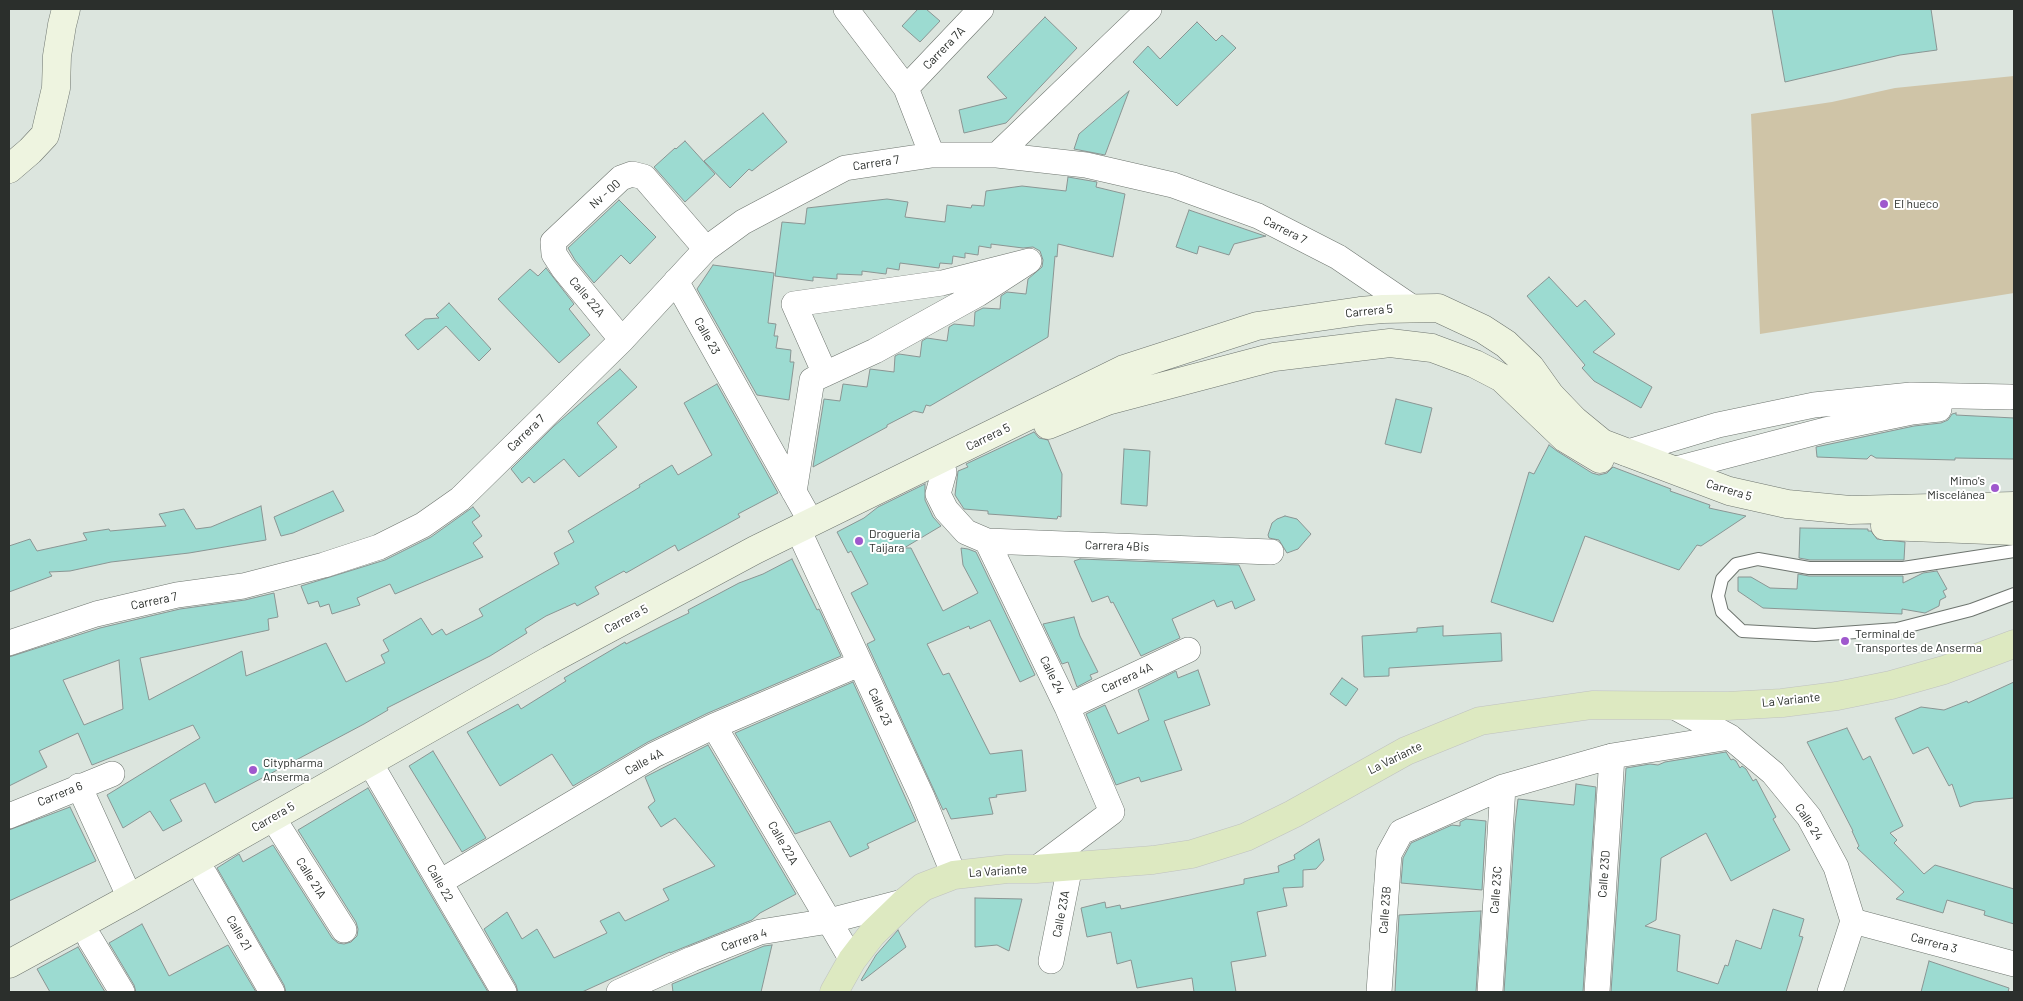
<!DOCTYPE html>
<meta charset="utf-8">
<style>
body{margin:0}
#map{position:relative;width:2023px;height:1001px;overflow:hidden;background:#dce5de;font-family:Barlow,sans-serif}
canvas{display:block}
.frame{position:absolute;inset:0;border:10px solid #2b2f2c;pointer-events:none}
</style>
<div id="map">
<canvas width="2023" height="1001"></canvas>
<div class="frame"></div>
</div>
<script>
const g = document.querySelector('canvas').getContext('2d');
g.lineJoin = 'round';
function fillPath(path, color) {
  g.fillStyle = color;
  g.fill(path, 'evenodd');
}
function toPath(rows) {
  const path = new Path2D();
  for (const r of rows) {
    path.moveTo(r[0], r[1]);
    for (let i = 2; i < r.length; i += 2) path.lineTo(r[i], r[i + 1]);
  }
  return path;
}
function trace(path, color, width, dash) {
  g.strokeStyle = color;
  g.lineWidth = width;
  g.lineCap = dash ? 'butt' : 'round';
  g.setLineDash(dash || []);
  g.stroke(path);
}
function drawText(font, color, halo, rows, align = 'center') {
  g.font = font + ' Barlow,sans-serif';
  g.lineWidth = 4;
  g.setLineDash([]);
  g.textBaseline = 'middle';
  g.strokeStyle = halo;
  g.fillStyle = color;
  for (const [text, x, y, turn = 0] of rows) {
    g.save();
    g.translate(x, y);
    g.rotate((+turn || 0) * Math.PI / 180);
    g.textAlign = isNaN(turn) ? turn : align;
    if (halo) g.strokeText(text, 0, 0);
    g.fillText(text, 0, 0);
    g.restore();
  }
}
fillPath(toPath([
 [2014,76,2014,293,1760,334,1751,114,1832,102,1895,88]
]), '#cfc4a7');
const building = toPath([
 [918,9,926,9,940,21,920,42,902,26,918,9],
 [1772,9,1931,9,1937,50,1900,55,1785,82,1772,9],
 [1045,17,1077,48,1006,123,964,133,959,110,1007,98,987,77,1045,17],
 [1197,22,1216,41,1222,35,1236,48,1177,106,1133,62,1148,46,1160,59,1197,22],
 [1129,91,1105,155,1074,149,1079,134,1129,91],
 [763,113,787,142,752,171,749,169,730,188,704,161,763,113],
 [685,141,715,174,685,202,654,167,675,148,676,149,685,141],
 [1068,177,1097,182,1096,187,1125,194,1113,257,1058,244,1057,257,1055,256,1048,337,930,406,926,405,923,413,914,411,887,425,887,427,813,467,824,399,840,401,843,384,867,387,870,369,894,372,895,356,899,354,920,357,922,341,927,338,947,341,949,327,954,324,974,326,975,312,983,308,1000,309,1001,296,1007,292,1026,294,1028,279,1042,267,1043,260,1040,251,1033,247,1023,248,991,244,991,248,979,246,978,255,965,253,965,258,953,256,952,264,940,263,939,268,900,263,899,270,887,268,886,274,862,271,862,275,837,274,837,279,813,277,813,281,775,276,782,222,805,224,807,208,887,199,908,202,905,217,945,222,947,205,971,208,972,205,984,206,986,191,1022,186,1066,191,1068,177],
 [619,200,656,237,630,264,621,255,594,283,575,260,568,248,619,200],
 [1189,210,1265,236,1266,236,1234,244,1229,255,1199,246,1197,254,1176,247,1189,210],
 [713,265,774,273,768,323,776,324,774,336,778,336,776,348,791,350,790,362,794,362,789,400,757,395,697,289,713,265],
 [546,268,574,304,569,309,590,335,559,363,498,299,530,269,538,276,546,268],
 [1549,277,1577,307,1585,300,1615,334,1593,352,1652,387,1641,408,1594,381,1582,368,1585,365,1527,296,1549,277],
 [449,303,491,349,479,361,446,326,418,350,405,335,425,319,439,318,436,315,449,303],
 [620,369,637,387,597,423,617,447,579,477,564,459,534,483,529,477,522,483,511,469,554,426,620,369],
 [717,384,778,493,738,514,740,517,678,551,675,545,626,573,624,571,595,587,599,594,577,606,575,603,546,616,525,629,527,633,490,656,387,708,388,710,364,724,215,803,205,783,170,800,182,821,163,831,150,811,123,828,107,795,200,738,193,725,92,765,78,733,39,751,47,767,9,786,9,657,100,628,180,609,245,600,274,593,278,617,268,619,269,630,140,658,149,700,242,651,246,676,326,643,346,682,385,663,381,655,389,651,383,640,421,618,432,635,442,629,446,635,483,616,479,609,559,564,554,553,574,542,568,531,640,487,639,485,672,465,678,475,712,455,684,403,717,384],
 [119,660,123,709,84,725,63,680,119,660],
 [1396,399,1432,408,1421,453,1385,444,1396,399],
 [1956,413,1956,415,2014,418,2014,459,1955,458,1955,460,1876,458,1871,455,1867,459,1817,457,1816,447,1914,426,1941,423,1948,420,1952,414,1956,413],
 [1034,432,1039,438,1048,440,1062,474,1061,517,1058,516,1057,519,1003,515,988,514,988,511,964,509,955,495,958,471,968,467,966,464,1034,432],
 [1549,445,1557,451,1592,473,1599,475,1607,473,1613,467,1671,489,1670,491,1710,505,1709,508,1746,516,1701,546,1697,545,1679,570,1585,536,1553,622,1491,602,1529,472,1534,474,1549,445],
 [1124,449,1150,451,1147,506,1121,504,1124,449],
 [925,484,925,500,933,517,941,526,904,548,911,548,943,611,978,593,963,565,961,548,968,549,976,552,1035,675,1020,682,990,620,970,629,969,626,927,644,943,675,949,673,990,754,1022,750,1026,791,996,795,997,797,989,798,993,814,951,819,946,808,943,810,867,644,875,640,851,593,868,584,851,551,848,553,837,532,864,518,878,507,925,484],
 [333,491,344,511,293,533,281,536,274,517,333,491],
 [261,506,266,540,189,553,111,562,70,571,49,572,52,576,9,592,9,546,30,539,37,551,87,540,83,533,109,529,110,531,166,526,159,514,184,509,196,529,211,527,261,506],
 [473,507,480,516,472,522,482,536,473,543,483,557,395,594,390,584,357,598,360,605,332,614,329,604,320,607,318,601,308,604,301,586,385,560,431,537,473,507],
 [1285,516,1297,519,1311,534,1298,549,1287,553,1279,540,1269,538,1268,535,1272,523,1277,519,1285,516],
 [1800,528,1868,529,1868,531,1871,531,1877,539,1905,542,1904,560,1810,560,1799,558,1800,528],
 [792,559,817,610,819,609,841,656,708,713,648,742,573,786,552,754,500,786,467,732,518,704,521,709,566,681,564,678,625,642,626,644,664,625,689,613,688,610,739,583,763,574,792,559],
 [1080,559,1239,565,1255,600,1235,609,1232,601,1217,607,1214,600,1172,619,1180,638,1141,656,1113,602,1111,603,1108,596,1092,602,1074,561,1080,559],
 [1937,571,1947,589,1943,591,1946,597,1940,600,1939,606,1925,613,1902,609,1902,614,1763,608,1738,591,1738,577,1751,577,1770,588,1797,589,1798,574,1809,576,1903,576,1903,583,1923,573,1937,571],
 [1074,617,1080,636,1098,672,1090,675,1092,679,1077,687,1068,662,1062,664,1043,624,1074,617],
 [1443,626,1443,636,1501,633,1502,661,1389,668,1389,676,1364,677,1362,636,1417,632,1417,628,1443,626],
 [1198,670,1210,705,1164,721,1182,770,1141,782,1139,777,1116,785,1086,714,1105,705,1118,734,1149,720,1138,690,1176,671,1178,678,1198,670],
 [1342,678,1358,689,1346,706,1330,694,1342,678],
 [853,682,916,821,867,844,869,848,850,857,830,821,795,834,735,733,853,682],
 [2014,682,2014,798,1974,802,1960,807,1952,784,1949,786,1928,747,1913,754,1895,718,1921,707,1944,710,1967,701,1968,703,2014,682],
 [1847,728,1863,760,1870,756,1903,826,1890,833,1897,840,1894,843,1924,874,1935,865,2014,889,2014,924,1984,915,1985,911,1947,900,1943,913,1896,899,1904,892,1857,848,1859,846,1852,831,1853,831,1807,742,1847,728],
 [708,745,796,894,760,913,752,920,670,953,670,952,582,992,518,992,516,985,484,929,507,912,522,939,537,929,554,958,607,933,600,921,619,912,625,921,669,900,663,889,715,866,675,818,661,827,648,807,655,801,645,777,708,745],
 [433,751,486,838,462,852,409,766,433,751],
 [1726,752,1731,760,1733,759,1736,761,1740,768,1742,766,1746,769,1753,781,1756,779,1776,817,1773,819,1790,850,1731,881,1706,833,1661,858,1656,920,1645,926,1680,935,1677,971,1718,984,1725,965,1728,966,1736,940,1761,949,1773,909,1804,919,1799,936,1803,937,1786,992,1611,992,1626,768,1650,764,1658,765,1665,762,1726,752],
 [1576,784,1596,787,1583,992,1504,992,1515,824,1518,799,1574,805,1576,784],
 [368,788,488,992,286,992,284,985,217,868,239,854,243,862,273,845,332,938,338,943,344,944,351,942,357,936,358,929,356,922,298,830,368,788],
 [70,807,96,861,9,901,9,830,70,807],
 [1466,819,1486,821,1482,890,1401,883,1403,858,1411,843,1452,825,1460,826,1460,822,1466,819],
 [1319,839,1324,860,1316,869,1303,870,1303,887,1283,888,1287,906,1257,912,1266,956,1231,962,1236,992,1194,992,1192,978,1137,988,1131,960,1117,964,1111,932,1087,937,1081,908,1105,902,1106,908,1120,905,1121,909,1244,884,1244,879,1279,872,1278,866,1295,859,1294,855,1319,839],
 [975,898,1022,899,1009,951,997,945,975,947,975,898],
 [1481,911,1476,992,1395,992,1399,915,1481,911],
 [142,924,169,976,228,945,256,992,136,992,134,985,109,943,142,924],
 [898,930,906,947,862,981,861,980,876,955,898,930],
 [772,945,761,992,673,992,672,984,764,946,772,945],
 [78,947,105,992,50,992,37,969,78,947],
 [1929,961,2009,988,2008,992,1921,992,1929,961]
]);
fillPath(building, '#9cdbd1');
trace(building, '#8a9593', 1);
const lane = toPath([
 [2014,551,1903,568,1809,568,1758,559,1736,564,1722,579,1718,596,1722,612,1742,631,1815,635,1897,629,1971,610,2014,594]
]);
const street = toPath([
 [846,9,906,88,932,155],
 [906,88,981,9],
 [997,155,1149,9],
 [676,281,811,522],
 [622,340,563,268,554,254,553,242,621,178,632,174,644,177,706,249],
 [1625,453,1718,425,1814,405,1911,395,2010,397],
 [1672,470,1825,430,1912,412,1939,409],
 [944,472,938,494,946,510,966,532,987,541,1271,552],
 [794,492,812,380,875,351,978,294,1029,261,942,283,794,304,825,374],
 [803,540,922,797,954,875],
 [987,541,1067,707,1112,812,1036,869],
 [9,643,96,614,177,595,243,586,324,565,379,547,423,525,460,499,622,340,706,249,743,222,845,168,932,155,997,155,1086,165,1173,185,1258,216,1338,257,1413,308],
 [1671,705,1730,737,1773,773,1809,817,1836,867,1853,921,1830,992],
 [1067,707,1188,650],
 [714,726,852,960],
 [376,773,504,992],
 [79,786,130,898],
 [9,816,112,774],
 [278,826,344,930],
 [205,875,272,992],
 [440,882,654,755,714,726,859,664],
 [1853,921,2014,964],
 [90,939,122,992],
 [1051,961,1070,866],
 [619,992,692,959,760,932,829,921,906,901],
 [1379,992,1389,854,1401,832,1503,787,1612,756,1730,737],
 [1490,992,1503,787],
 [1597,992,1612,756]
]);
const secondary = toPath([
 [9,169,30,151,45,135,56,88,57,56,62,25,66,9],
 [1048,425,1107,401,1274,357,1390,343,1432,348,1475,364,1502,378,1565,438,1600,459],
 [1885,526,2014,531],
 [9,964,130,898,550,660,755,550,1124,369,1257,326,1360,311,1383,309,1438,308,1483,329,1506,344,1530,367,1550,395,1574,420,1602,443,1729,491,1787,504,1850,510,2014,506]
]);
const primary = toPath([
 [834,992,852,960,872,934,906,901,923,887,954,875,1007,869,1036,869,1153,860,1192,854,1246,837,1293,814,1406,751,1480,721,1592,705,1727,706,1782,703,1837,696,1891,685,1944,670,2014,644]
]);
trace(lane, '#6e756f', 14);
trace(street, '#6e756f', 26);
trace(secondary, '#6e756f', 29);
trace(primary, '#bfc1c0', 29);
trace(lane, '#fff', 12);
trace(street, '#fff', 25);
trace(secondary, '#eef4e0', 28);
trace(primary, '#dde9c1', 28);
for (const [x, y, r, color] of [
 [1884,204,5,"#9f58cd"],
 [1995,488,5,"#9f58cd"],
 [859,541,5,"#9f58cd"],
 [1845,641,5,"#9f58cd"],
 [253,770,5,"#9f58cd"]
]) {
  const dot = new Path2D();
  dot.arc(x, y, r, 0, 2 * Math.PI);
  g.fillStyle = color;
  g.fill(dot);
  trace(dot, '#fff', 2);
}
drawText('12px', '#2b2f2c', '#fff', [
 ["Carrera 7A",944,48,-46],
 ["Carrera 7",876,163,-9],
 ["Nv - 00",605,194,-42],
 ["Carrera 7",1285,230,27],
 ["Calle 22A",587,297,50],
 ["Carrera 5",1369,311,-6],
 ["Calle 23",707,336,61],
 ["Carrera 7",526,433,-44],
 ["Carrera 5",988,437,-26],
 ["Carrera 5",1729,490,17],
 ["Carrera 4Bis",1117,546,2],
 ["Carrera 7",154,601,-12],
 ["Carrera 5",626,619,-28],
 ["Calle 24",1052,675,64],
 ["Carrera 4A",1127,678,-25],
 ["La Variante",1791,700,-6],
 ["Calle 23",880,707,65],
 ["La Variante",1395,758,-26],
 ["Calle 4A",644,762,-29],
 ["Carrera 6",60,794,-22],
 ["Carrera 5",273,817,-30],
 ["Calle 24",1809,822,57],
 ["Calle 22A",783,843,60],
 ["La Variante",998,871,-4],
 ["Calle 23D",1604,874,-86],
 ["Calle 21A",311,878,58],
 ["Calle 22",440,883,60],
 ["Calle 23C",1496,890,-86],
 ["Calle 23B",1385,910,-86],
 ["Calle 23A",1061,914,-79],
 ["Calle 21",239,933,60],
 ["Carrera 4",744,940,-19],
 ["Carrera 3",1934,943,15]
]);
drawText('12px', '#2b2f2c', '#fff', [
 ["El hueco",1894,204],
 ["Mimo's",1985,481,"right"],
 ["Miscelánea",1985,495,"right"],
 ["Drogueria",869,534],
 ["Taijara",869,548],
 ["Terminal de",1855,634],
 ["Transportes de Anserma",1855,648],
 ["Citypharma",263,763],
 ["Anserma",263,777]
], 'left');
</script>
